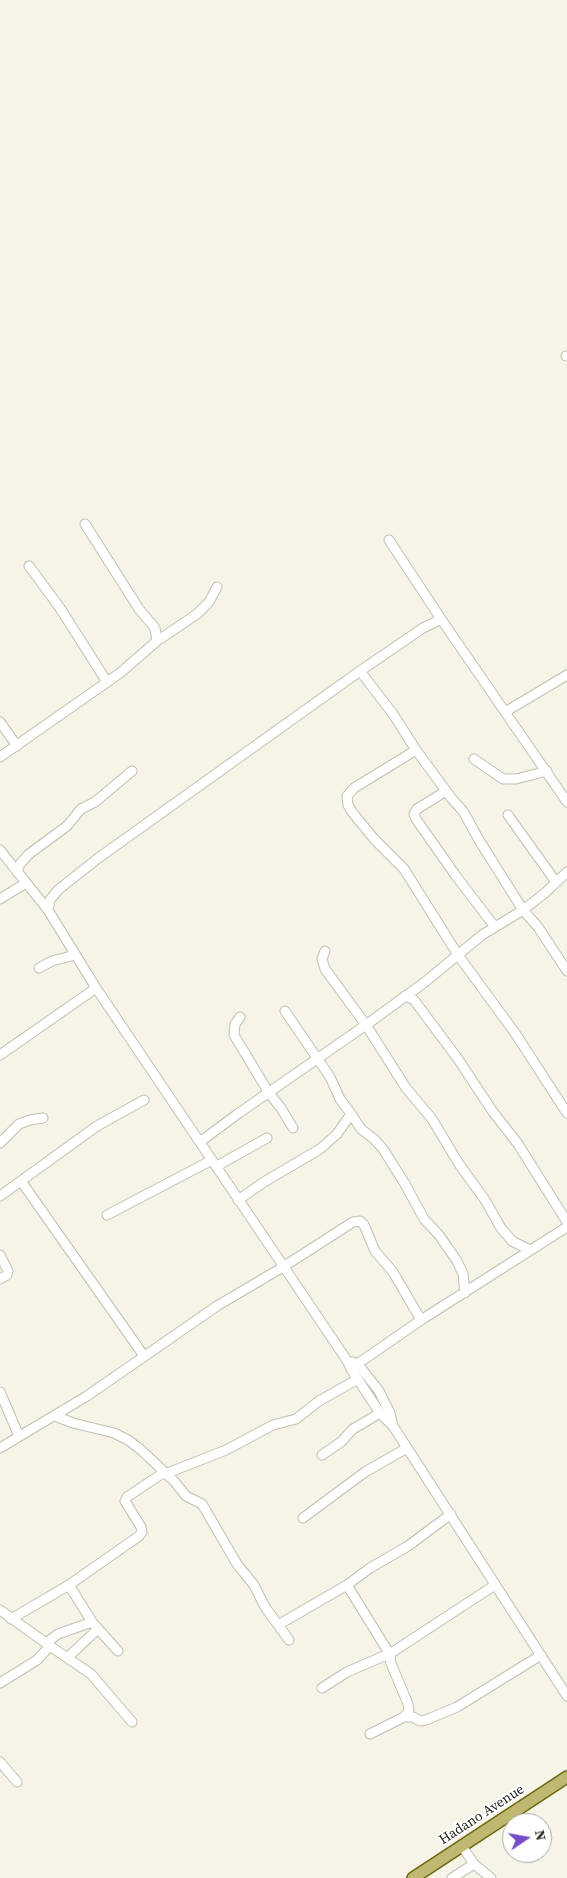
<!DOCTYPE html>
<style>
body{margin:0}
#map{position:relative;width:567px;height:1878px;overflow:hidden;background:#f5f4e6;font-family:"Source Serif 4",serif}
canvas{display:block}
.north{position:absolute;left:502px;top:1813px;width:50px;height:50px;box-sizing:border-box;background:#fff;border:1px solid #a8a8a6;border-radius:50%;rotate:78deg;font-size:14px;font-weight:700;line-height:20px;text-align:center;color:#262621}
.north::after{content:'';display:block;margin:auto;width:18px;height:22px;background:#744ec7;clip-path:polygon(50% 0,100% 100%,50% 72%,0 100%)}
</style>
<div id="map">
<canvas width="567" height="1878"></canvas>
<div class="north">N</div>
</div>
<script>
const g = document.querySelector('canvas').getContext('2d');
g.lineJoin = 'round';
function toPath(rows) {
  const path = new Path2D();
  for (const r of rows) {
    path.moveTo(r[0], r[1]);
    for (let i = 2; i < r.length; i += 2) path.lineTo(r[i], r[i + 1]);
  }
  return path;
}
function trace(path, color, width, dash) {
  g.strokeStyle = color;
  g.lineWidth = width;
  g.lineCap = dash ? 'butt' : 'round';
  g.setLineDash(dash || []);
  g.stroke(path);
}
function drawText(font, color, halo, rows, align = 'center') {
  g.font = font + ' "Source Serif 4",serif';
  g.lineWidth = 4.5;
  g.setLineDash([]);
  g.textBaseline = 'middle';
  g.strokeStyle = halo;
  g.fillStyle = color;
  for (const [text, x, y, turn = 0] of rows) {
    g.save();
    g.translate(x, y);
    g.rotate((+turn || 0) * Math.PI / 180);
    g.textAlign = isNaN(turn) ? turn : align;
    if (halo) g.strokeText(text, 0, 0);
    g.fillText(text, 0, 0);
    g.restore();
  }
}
const minor = toPath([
 [566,356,567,356],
 [85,524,139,609,155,628,157,641],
 [29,566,60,608,107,682],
 [441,619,567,802],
 [360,671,393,714,416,750,452,799,463,811,479,840,523,910,538,927,567,971],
 [505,712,567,675],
 [0,722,17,746],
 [416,750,354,788,347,796,348,805,352,812,375,840,404,869,458,955,515,1033,567,1113],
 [0,757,120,673,157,641,197,614,209,602,217,587],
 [474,759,503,779,516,779,547,771],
 [446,791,417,809,414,814,416,819,456,876,495,927],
 [508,815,556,882],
 [0,850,48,910,96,988,348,1362,351,1369,380,1413,393,1426],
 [17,872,20,864,29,854,67,826,81,809,95,802,132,771],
 [0,899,26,883],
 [48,910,50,900,58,890,97,859,360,671,423,628,441,619,389,540],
 [325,951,322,959,325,969,366,1025,406,1088,432,1119,459,1164,485,1200,501,1228,512,1241,530,1250],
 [39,968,52,961,75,955],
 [405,996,414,1000,458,1059,493,1112,518,1144,567,1222],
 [240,1017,235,1024,234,1035,269,1093,281,1108,293,1128],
 [0,1055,96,988],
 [351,1114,361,1129,374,1139,383,1149,405,1184,424,1219,439,1235,457,1261,463,1274,465,1293],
 [201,1141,239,1113,366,1025,425,982,482,935,523,910,545,893,567,872],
 [0,1143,19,1124,30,1120,43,1118],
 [217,1166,267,1138],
 [21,1181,144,1356],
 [0,1196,97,1126,144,1100],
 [238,1200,264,1182,320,1149,337,1134,351,1114,340,1099,330,1077,285,1011],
 [107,1215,212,1160],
 [0,1255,8,1271,7,1275,0,1279],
 [348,1362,353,1362,361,1368,379,1391,390,1413,393,1426,567,1696],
 [353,1367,421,1320,567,1227],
 [0,1392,19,1436],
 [55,1416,73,1423,114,1433,128,1440,140,1449,174,1481,186,1496,202,1504,237,1564,254,1585,265,1607,289,1640],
 [0,1448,87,1396,217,1306,283,1267,353,1222,360,1221,364,1225,375,1251,393,1272,421,1320],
 [322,1455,341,1442,353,1429,380,1413],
 [165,1474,226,1450,273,1425,296,1419,319,1401,358,1379],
 [303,1518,365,1472,407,1448],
 [69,1585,92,1622],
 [347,1585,389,1653],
 [0,1610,50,1646,37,1660,0,1683],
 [11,1619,69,1585,139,1536,142,1532,141,1527,125,1501,127,1497,163,1473],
 [278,1625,347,1585,370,1568,408,1546,451,1514],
 [46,1643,58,1634,92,1622,118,1651],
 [50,1646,91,1674,132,1722],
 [67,1658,98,1629],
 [322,1688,347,1672,391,1653],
 [404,1717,413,1717,420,1721,426,1720,457,1707,541,1655],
 [370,1734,404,1717,409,1711,408,1704,390,1661,391,1653,495,1585],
 [0,1762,17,1782],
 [462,1846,474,1864,491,1878],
 [452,1878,474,1864]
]);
const major = toPath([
 [413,1878,567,1777]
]);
trace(minor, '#c0bfb2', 11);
trace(major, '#6e6617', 14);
trace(minor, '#fff', 9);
trace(major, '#bfb870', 11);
drawText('14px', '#262621', '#fff', [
 ["Hadano Avenue",482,1815,-33]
]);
</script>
